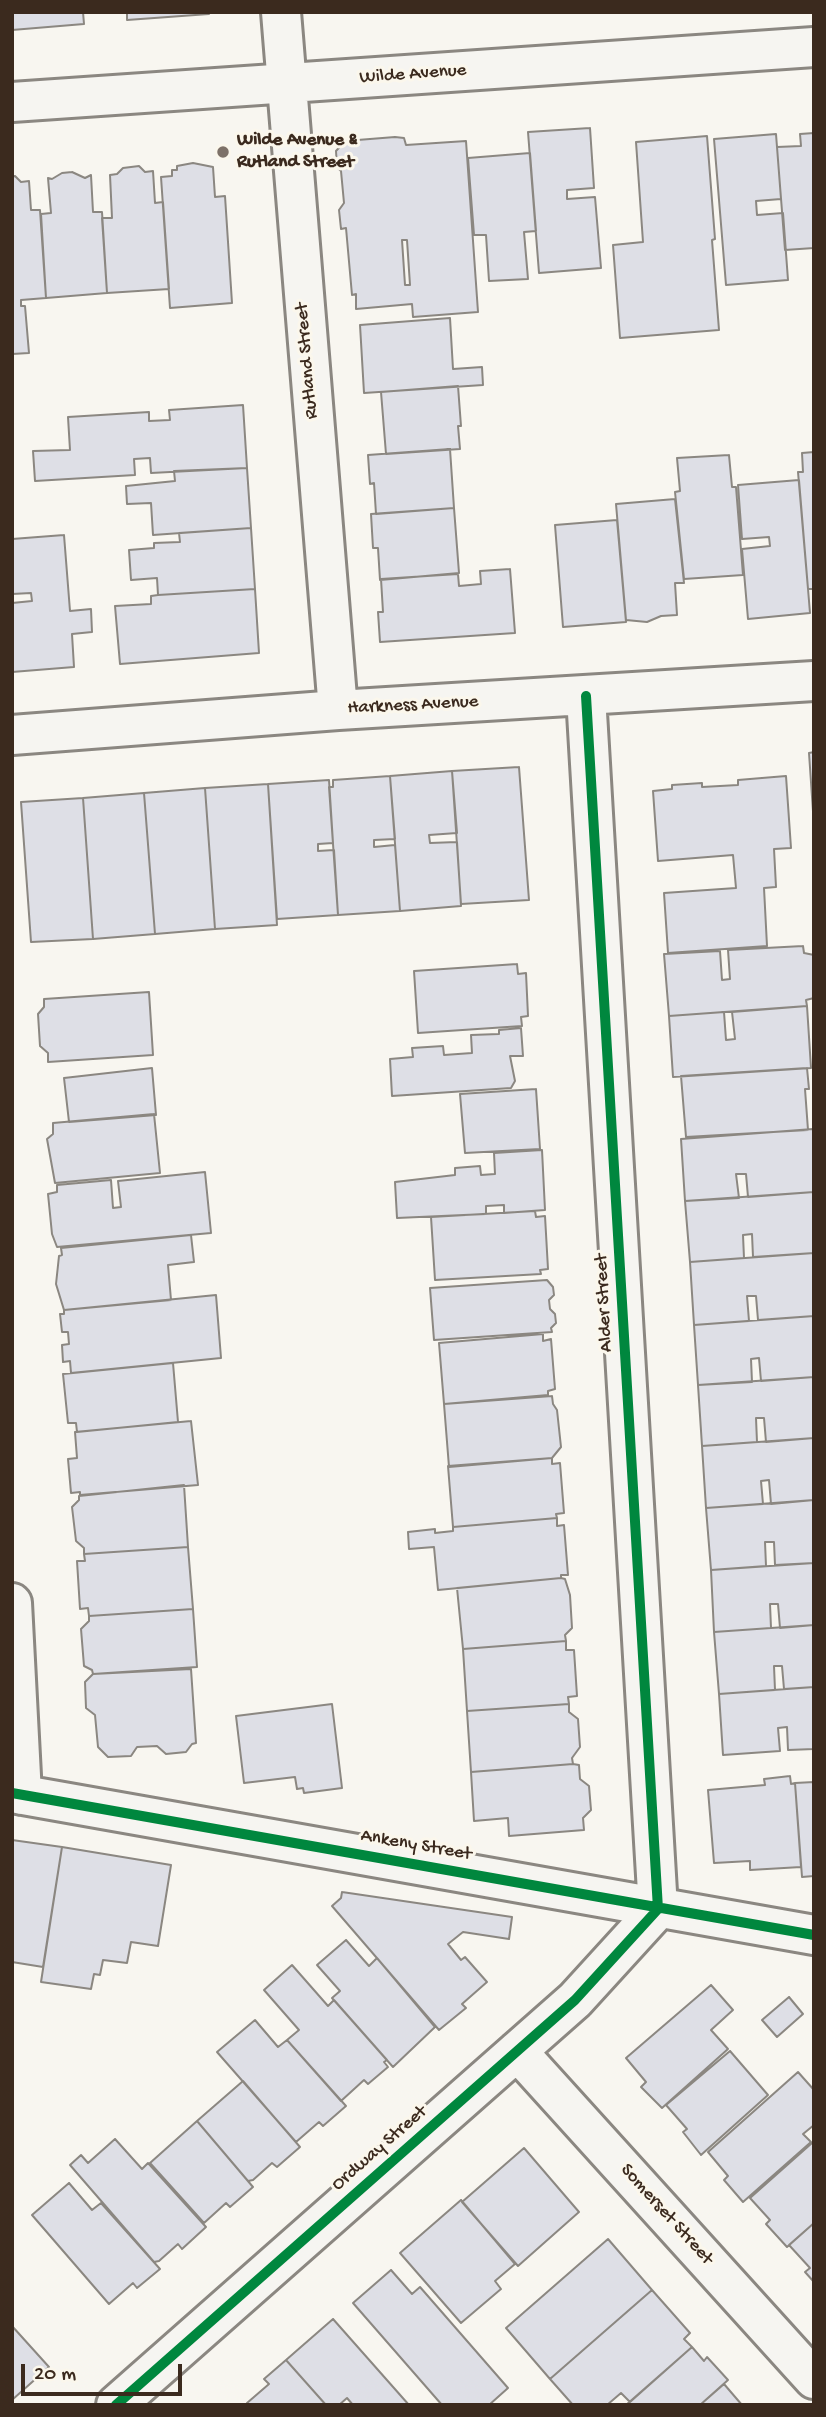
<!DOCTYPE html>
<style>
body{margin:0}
#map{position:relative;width:826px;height:2417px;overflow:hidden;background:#f8f6f0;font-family:"Gochi Hand",sans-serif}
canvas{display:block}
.frame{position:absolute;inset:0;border:14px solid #3b2a1e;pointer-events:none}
.scale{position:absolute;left:21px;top:2364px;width:161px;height:32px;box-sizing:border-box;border:4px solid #3b2a1e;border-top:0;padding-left:9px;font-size:21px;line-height:24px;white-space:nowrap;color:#3b2a1e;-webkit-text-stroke:5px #fbf7ec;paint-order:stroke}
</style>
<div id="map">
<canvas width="826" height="2417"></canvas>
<div class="frame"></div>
<div class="scale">20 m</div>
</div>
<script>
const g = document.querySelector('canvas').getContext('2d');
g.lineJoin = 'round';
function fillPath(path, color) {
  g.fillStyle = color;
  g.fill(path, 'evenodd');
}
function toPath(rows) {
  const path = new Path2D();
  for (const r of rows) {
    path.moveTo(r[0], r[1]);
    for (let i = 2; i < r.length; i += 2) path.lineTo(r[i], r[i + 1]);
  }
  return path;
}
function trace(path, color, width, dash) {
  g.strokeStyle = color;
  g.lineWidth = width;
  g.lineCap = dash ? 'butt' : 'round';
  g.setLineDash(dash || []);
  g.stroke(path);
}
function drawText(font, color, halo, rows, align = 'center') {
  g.font = font + ' "Gochi Hand",sans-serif';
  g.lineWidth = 6;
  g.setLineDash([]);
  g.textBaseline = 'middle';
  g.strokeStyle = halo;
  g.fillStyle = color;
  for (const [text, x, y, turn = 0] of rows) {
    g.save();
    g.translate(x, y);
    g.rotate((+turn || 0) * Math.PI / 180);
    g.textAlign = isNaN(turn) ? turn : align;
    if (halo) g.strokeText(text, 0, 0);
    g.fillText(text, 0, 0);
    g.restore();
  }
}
const building = toPath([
 [12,12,83,12,84,24,12,30,12,12],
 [127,12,209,12,209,14,127,20,127,12],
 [590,128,594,188,567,190,567,199,595,197,601,268,539,273,528,132,590,128],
 [814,133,814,248,785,250,777,147,801,146,800,134,814,133],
 [776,134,781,199,756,201,757,215,783,213,788,280,726,285,714,139,776,134],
 [707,136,715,239,712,240,719,330,620,338,613,245,643,242,636,142,707,136],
 [395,137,404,138,406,145,466,141,478,312,413,317,412,304,356,309,356,294,352,295,346,228,341,229,339,210,344,203,341,171,337,167,336,151,345,141,395,137],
 [402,240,407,240,410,285,405,285,402,240],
 [530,153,536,231,524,232,528,279,489,281,486,235,474,235,468,158,530,153],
 [193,163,213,167,215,197,225,196,232,303,170,308,161,177,172,176,172,170,177,170,177,166,193,163],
 [139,166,145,172,153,171,155,203,163,202,169,289,107,293,102,218,112,218,110,175,117,174,123,168,139,166],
 [72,172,85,178,91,175,93,212,102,212,107,293,46,298,41,214,51,213,48,178,52,179,62,173,72,172],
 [15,176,21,182,29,181,31,210,40,210,46,298,21,300,21,306,25,306,29,353,12,354,12,177,15,176],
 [450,318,453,369,482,367,483,385,364,393,360,325,450,318],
 [458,386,461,426,458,426,460,449,386,454,381,392,458,386],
 [243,405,247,468,151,473,150,458,134,459,135,475,35,481,33,451,70,450,68,417,149,412,149,421,170,420,169,410,243,405],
 [450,449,454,508,376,514,374,483,370,484,368,455,450,449],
 [814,452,814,589,808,589,798,472,803,472,802,453,814,452],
 [729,455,732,487,736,487,743,575,684,579,675,492,680,491,677,458,729,455],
 [247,468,251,528,153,535,151,503,127,504,126,486,175,481,174,471,247,468],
 [799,480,810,613,748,619,742,549,770,546,769,537,742,539,738,485,799,480],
 [675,499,684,583,675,583,677,615,661,616,647,622,626,620,616,504,675,499],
 [454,508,459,573,380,580,378,548,373,548,371,514,454,508],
 [617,520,626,622,563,627,555,525,617,520],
 [251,528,255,589,158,595,157,578,131,580,129,550,154,548,154,543,180,542,179,533,251,528],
 [64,535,70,611,91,609,92,632,72,634,74,667,12,672,12,603,32,601,31,593,12,594,12,539,64,535],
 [510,569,515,633,380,642,378,612,383,612,381,579,458,574,459,586,481,584,480,571,510,569],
 [255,589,259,653,120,664,115,606,151,604,151,596,158,595,255,589],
 [814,752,814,826,809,753,814,752],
 [519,767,529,900,461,904,452,771,519,767],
 [452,771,457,833,429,835,430,843,457,842,461,906,400,911,390,776,452,771],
 [390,776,395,839,374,840,374,847,395,845,400,911,338,915,329,787,333,787,333,780,390,776],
 [786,776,791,848,774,849,776,887,764,888,767,946,668,953,664,893,736,888,733,855,658,861,653,791,672,789,672,785,702,783,702,787,738,785,738,780,786,776],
 [329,780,333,843,318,844,318,851,334,850,338,915,277,919,268,784,329,780],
 [268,784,277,925,215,929,205,788,268,784],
 [205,788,215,929,155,934,144,793,205,788],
 [144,793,155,934,93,939,83,798,144,793],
 [83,798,93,939,31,942,21,802,83,798],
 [803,946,804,953,814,955,814,998,806,1000,807,1006,669,1016,664,954,720,951,722,980,730,979,728,950,803,946],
 [517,964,518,974,526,973,528,1016,521,1017,522,1026,418,1033,414,971,517,964],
 [149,992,153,1055,48,1062,48,1053,40,1046,38,1014,44,1007,44,999,149,992],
 [807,1006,811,1068,673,1077,669,1016,724,1012,726,1040,735,1039,732,1012,807,1006],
 [521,1028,523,1056,510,1056,515,1081,511,1088,392,1096,390,1059,413,1057,412,1048,443,1046,444,1055,472,1053,471,1035,499,1034,499,1030,521,1028],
 [152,1068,156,1115,69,1122,64,1078,152,1068],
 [807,1068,809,1089,805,1089,808,1130,686,1137,681,1076,807,1068],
 [536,1089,540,1149,465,1153,460,1094,536,1089],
 [154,1114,160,1173,55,1183,47,1139,53,1134,53,1123,154,1114],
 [813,1129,814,1192,748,1197,746,1174,736,1174,739,1198,685,1201,681,1139,813,1129],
 [542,1150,545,1210,504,1213,504,1205,486,1206,486,1214,397,1218,395,1182,455,1175,455,1168,480,1166,481,1175,495,1174,494,1153,542,1150],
 [205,1172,211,1233,57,1247,52,1234,48,1194,57,1192,57,1185,111,1180,113,1208,121,1207,118,1181,205,1172],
 [814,1192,814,1253,753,1257,752,1234,743,1235,744,1258,690,1262,685,1201,814,1192],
 [535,1211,536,1217,545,1216,548,1269,540,1270,541,1274,435,1280,431,1217,535,1211],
 [191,1235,194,1262,168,1265,171,1300,64,1310,56,1284,59,1256,62,1255,61,1248,191,1235],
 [814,1253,814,1316,758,1320,756,1296,747,1296,749,1321,694,1325,690,1262,814,1253],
 [547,1280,553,1287,554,1295,549,1300,550,1309,555,1314,556,1323,551,1328,552,1332,434,1340,430,1288,547,1280],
 [216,1295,221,1358,71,1373,70,1361,63,1362,62,1345,69,1344,68,1332,62,1332,60,1314,64,1314,64,1310,216,1295],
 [814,1316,814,1377,761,1381,759,1358,751,1359,752,1382,698,1385,694,1325,814,1316],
 [543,1334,543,1341,551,1339,555,1389,548,1391,548,1395,444,1404,439,1343,543,1334],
 [173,1363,178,1422,77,1432,76,1423,68,1423,63,1374,173,1363],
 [814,1377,814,1438,766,1442,764,1418,756,1418,757,1442,702,1446,698,1385,814,1377],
 [552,1396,553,1404,557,1410,561,1447,552,1458,449,1467,444,1404,552,1396],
 [191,1421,198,1485,80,1495,80,1492,71,1493,68,1459,77,1458,75,1432,191,1421],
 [814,1438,814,1500,771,1504,769,1480,761,1481,763,1504,706,1508,702,1446,814,1438],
 [552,1458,552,1464,560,1463,564,1513,556,1514,557,1518,453,1527,448,1466,552,1458],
 [184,1485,188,1547,84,1554,84,1548,76,1541,72,1507,79,1500,79,1496,184,1485],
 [814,1500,814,1563,775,1565,774,1542,765,1542,766,1566,711,1570,706,1508,814,1500],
 [557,1518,557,1526,564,1525,568,1575,561,1575,561,1578,438,1590,434,1547,409,1549,408,1532,435,1529,435,1533,453,1531,453,1527,557,1518],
 [188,1547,193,1609,89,1616,88,1608,80,1609,77,1561,85,1561,84,1554,188,1547],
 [814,1563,814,1625,780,1628,778,1604,770,1604,771,1628,714,1632,711,1570,814,1563],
 [561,1578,565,1579,570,1595,572,1628,565,1635,566,1641,463,1649,457,1588,561,1578],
 [193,1609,197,1667,93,1674,92,1670,84,1666,81,1629,89,1621,89,1616,193,1609],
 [814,1625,814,1687,784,1689,782,1666,774,1666,775,1690,719,1694,714,1632,814,1625],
 [566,1641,566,1650,574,1650,577,1696,568,1697,569,1704,467,1711,463,1649,566,1641],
 [191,1669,196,1743,192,1744,186,1752,166,1754,157,1746,137,1747,131,1756,108,1757,98,1747,95,1715,86,1708,85,1682,93,1674,191,1669],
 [814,1687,814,1749,788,1750,787,1727,778,1728,780,1751,723,1755,719,1694,814,1687],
 [332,1704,342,1788,304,1793,303,1788,297,1789,295,1777,244,1783,236,1716,332,1704],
 [569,1704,569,1712,578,1719,580,1747,572,1758,573,1764,471,1772,467,1711,569,1704],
 [573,1764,579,1765,580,1779,589,1786,591,1810,583,1818,584,1830,509,1836,508,1818,474,1821,471,1772,573,1764],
 [790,1776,791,1784,795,1783,801,1867,750,1870,750,1861,714,1863,708,1790,765,1785,764,1779,790,1776],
 [814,1782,814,1876,802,1877,795,1783,814,1782],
 [12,1840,62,1847,43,1967,12,1962,12,1840],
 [62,1847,171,1865,158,1946,131,1942,127,1963,103,1960,100,1975,94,1974,91,1989,41,1982,62,1847],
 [342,1892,512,1917,509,1939,463,1932,448,1944,461,1960,465,1957,487,1982,462,2004,466,2008,439,2030,332,1906,341,1898,342,1892],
 [346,1940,369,1966,377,1958,435,2027,393,2067,332,1998,340,1991,317,1965,346,1940],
 [292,1965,328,2006,334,2000,387,2060,384,2062,388,2067,368,2084,364,2080,341,2101,287,2040,299,2030,264,1990,292,1965],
 [711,1985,733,2010,711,2030,728,2049,662,2108,641,2087,646,2082,626,2058,711,1985],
 [789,1997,803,2014,777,2037,762,2020,789,1997],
 [255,2020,278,2047,287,2040,346,2106,323,2126,319,2122,296,2142,217,2052,255,2020],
 [730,2051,768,2095,701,2155,683,2132,687,2129,666,2105,730,2051],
 [798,2072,814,2090,814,2125,803,2134,811,2142,743,2202,724,2180,728,2176,708,2152,798,2072],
 [243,2081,300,2147,277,2167,272,2163,253,2180,248,2181,197,2121,243,2081],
 [197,2121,253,2187,230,2207,226,2203,204,2223,150,2163,197,2121],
 [115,2139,142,2169,148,2163,206,2227,182,2249,178,2244,159,2261,154,2262,70,2165,81,2155,88,2163,115,2139],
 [812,2143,814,2145,814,2223,787,2247,766,2224,770,2220,750,2198,812,2143],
 [524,2148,579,2212,518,2266,462,2202,524,2148],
 [69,2183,92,2210,101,2203,160,2269,137,2288,133,2283,109,2304,32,2215,69,2183],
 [461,2200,515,2264,495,2281,501,2289,461,2323,400,2253,461,2200],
 [814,2223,814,2282,805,2272,810,2268,789,2245,814,2223],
 [608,2239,652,2290,550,2379,506,2328,608,2239],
 [391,2270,412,2294,420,2287,508,2388,489,2405,442,2405,353,2303,391,2270],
 [652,2290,690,2333,684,2339,692,2347,630,2402,621,2393,607,2405,573,2405,550,2379,652,2290],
 [333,2319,409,2405,353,2405,347,2398,339,2405,326,2405,286,2360,333,2319],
 [12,2326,49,2367,12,2400,12,2326],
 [692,2347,704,2361,707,2357,728,2380,700,2405,626,2405,692,2347],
 [286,2360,326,2405,249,2405,247,2403,269,2384,264,2379,286,2360],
 [724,2384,742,2405,700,2405,724,2384]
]);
fillPath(building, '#dedfe6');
trace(building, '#8b8781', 2);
const street = toPath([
 [281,12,338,710],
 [12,102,814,47],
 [12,735,338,710,814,681],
 [12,1603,22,1795],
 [12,1793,814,1935],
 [517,2051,814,2379],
 [116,2405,575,2000,658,1909,586,696]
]);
trace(street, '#8b8781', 44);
trace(street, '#f6f5f1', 38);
trace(toPath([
 [12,1793,814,1935],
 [116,2405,575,2000,658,1909,586,696]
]), '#00873e', 10);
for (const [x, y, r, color] of [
 [223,152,7,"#7d7168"]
]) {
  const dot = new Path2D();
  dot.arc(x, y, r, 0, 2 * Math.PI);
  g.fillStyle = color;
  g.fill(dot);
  trace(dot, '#fbf7ec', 2.5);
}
drawText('19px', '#3b2a1e', '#fbf7ec', [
 ["Wilde Avenue",413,75,-4],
 ["Rutland Street",308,361,-95],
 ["Harkness Avenue",413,706,-3],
 ["Alder Street",605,1303,-93],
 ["Ankeny Street",416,1846,10],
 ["Ordway Street",380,2149,-41],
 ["Somerset Street",666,2215,48]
]);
drawText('bold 19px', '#3b2a1e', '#fbf7ec', [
 ["Wilde Avenue &",237,141],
 ["Rutland Street",237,163]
], 'left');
</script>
